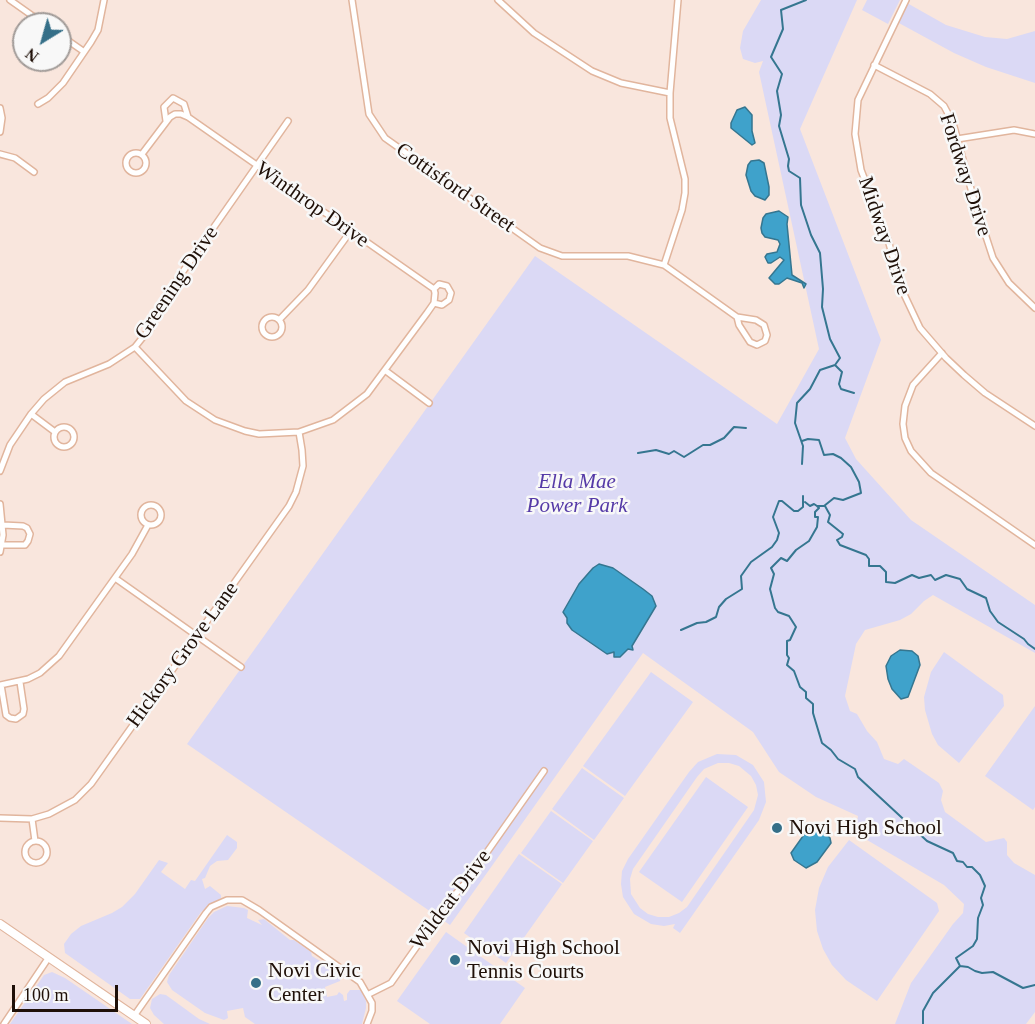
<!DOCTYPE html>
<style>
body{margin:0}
#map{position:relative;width:1035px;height:1024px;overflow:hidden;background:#f9e6dd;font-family:"Times New Roman",serif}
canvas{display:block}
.north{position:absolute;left:12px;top:12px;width:60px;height:60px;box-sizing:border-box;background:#f8f8f8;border:2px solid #a19b98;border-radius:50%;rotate:217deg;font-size:16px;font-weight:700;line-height:24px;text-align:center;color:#1f1008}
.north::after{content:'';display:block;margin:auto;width:21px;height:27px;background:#356f88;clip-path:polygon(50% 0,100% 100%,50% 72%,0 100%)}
.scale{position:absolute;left:12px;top:985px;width:106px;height:27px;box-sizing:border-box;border:3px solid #1f1008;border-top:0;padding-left:8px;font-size:18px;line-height:21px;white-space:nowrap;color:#1f1008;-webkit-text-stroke:4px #f8f8f8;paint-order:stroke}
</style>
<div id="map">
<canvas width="1035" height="1024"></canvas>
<div class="north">N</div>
<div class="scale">100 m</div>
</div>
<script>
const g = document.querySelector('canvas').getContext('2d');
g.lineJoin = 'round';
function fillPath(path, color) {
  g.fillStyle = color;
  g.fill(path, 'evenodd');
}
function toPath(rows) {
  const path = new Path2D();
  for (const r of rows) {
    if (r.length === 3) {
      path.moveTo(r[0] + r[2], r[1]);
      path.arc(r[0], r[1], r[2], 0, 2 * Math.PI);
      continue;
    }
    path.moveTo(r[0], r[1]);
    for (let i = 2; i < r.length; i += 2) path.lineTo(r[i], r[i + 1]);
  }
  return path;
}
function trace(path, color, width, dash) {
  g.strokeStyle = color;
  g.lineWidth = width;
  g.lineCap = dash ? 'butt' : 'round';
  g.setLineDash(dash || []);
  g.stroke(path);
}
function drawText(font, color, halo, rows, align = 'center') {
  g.font = font + ' "Times New Roman",serif';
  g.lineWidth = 5;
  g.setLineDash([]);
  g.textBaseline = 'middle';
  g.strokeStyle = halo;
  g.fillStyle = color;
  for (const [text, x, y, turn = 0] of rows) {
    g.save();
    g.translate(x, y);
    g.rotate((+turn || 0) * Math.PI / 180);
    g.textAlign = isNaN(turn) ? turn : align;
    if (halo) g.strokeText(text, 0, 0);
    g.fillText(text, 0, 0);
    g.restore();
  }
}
fillPath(toPath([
 [761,0,857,0,800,129,881,340,845,438,856,459,911,520,1035,605,1035,653,933,595,924,601,911,614,900,620,865,630,856,644,845,696,850,711,857,714,867,731,877,742,884,759,898,764,904,759,939,783,943,791,941,800,945,812,986,842,1004,838,1007,842,1007,855,1014,863,1035,875,1035,1012,1026,1024,895,1024,911,983,953,924,963,913,964,904,944,885,855,833,858,816,816,797,779,772,753,732,643,653,450,925,187,744,535,256,777,424,819,349,759,72,763,61,755,63,743,59,740,48,743,31],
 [867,0,900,0,888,24,862,10],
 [907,3,946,25,985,37,1007,39,1035,31,1035,83,986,67,954,53,897,22],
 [944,652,1003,695,1004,706,959,763,938,745,932,734,925,710,924,697,931,672],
 [651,672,693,702,625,796,583,766],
 [1035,706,1035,807,1033,810,985,776],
 [717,754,736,755,753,765,764,782,766,802,759,820,680,933,673,928,675,924,664,926,651,924,634,914,623,897,621,884,622,871,628,859,689,772,698,762],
 [718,763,729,763,739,766,751,776,756,785,758,795,754,810,687,907,679,913,669,917,658,917,648,914,640,908,631,894,630,879,633,869,697,777,704,769],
 [582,768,624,798,594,840,552,809],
 [706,777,748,807,682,902,639,872],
 [551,811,593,841,563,883,521,853],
 [227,835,237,842,237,848,228,860,217,861,210,866,205,878,202,879,205,889,210,886,221,895,221,898,201,912,140,999,130,999,65,953,64,944,71,934,81,926,112,913,122,907,135,894,159,860,168,863,161,872,185,889,191,880,195,881],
 [849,840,937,903,939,911,877,1001,846,980,832,965,823,949,817,931,815,910,819,888,828,867],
 [519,854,562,884,506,963,464,933],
 [227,906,244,908,248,910,247,918,262,925,258,920,264,919,290,940,294,940,311,952,312,956,325,964,329,964,339,971,341,977,340,981,325,987,327,997,337,995,339,992,343,995,344,1001,347,1000,347,994,350,990,361,990,366,1001,366,1008,362,1024,255,1024,245,1017,243,1008,227,1011,228,1018,224,1020,205,1013,172,990,167,982,169,975,208,918,214,912],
 [446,932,525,988,500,1024,430,1024,397,1001],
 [52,972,65,978,132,1024,10,1024,44,975],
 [160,994,166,995,199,1019,210,1024,164,1024,154,1015,150,1008,152,999]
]), '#dbd9f5');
const water = toPath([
 [745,107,752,115,752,131,755,143,752,145,731,128,731,123,737,110,745,107],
 [759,160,764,163,769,187,769,195,765,200,755,196,751,191,746,175,748,165,751,161,759,160],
 [779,211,788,217,787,224,792,275,806,284,804,288,802,283,787,278,779,284,775,284,769,278,784,260,780,257,771,263,768,263,765,257,767,254,777,252,780,244,778,240,765,237,762,233,761,228,763,218,766,214,779,211],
 [599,564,613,568,643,589,652,596,656,606,632,646,633,650,628,649,620,657,614,657,614,652,607,654,572,630,567,623,567,618,563,612,579,584,593,568,599,564],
 [900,650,912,651,918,656,920,665,908,697,901,699,892,689,888,679,886,666,891,656,900,650],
 [818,828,824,831,830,838,831,843,817,862,806,868,794,860,791,853,808,829,818,828]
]);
fillPath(water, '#3fa2cb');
trace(water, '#357690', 1.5);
trace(toPath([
 [835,365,842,372,839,384,841,389,854,393],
 [802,441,808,439,819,440,824,455,833,454,841,458,851,467,859,482,861,493,843,500,834,498,824,506,817,506,819,508,815,512,815,517,818,517,817,527,809,541,796,550,787,561,781,558,771,568,774,574,770,589,775,608,778,612,789,616,796,627,790,640,787,641,787,655,789,658,787,665,794,671,800,687,806,692,806,698,813,704,813,713,822,743,831,750,838,759,855,769,858,777,927,841,953,853,957,861,963,862,967,867,972,867,980,875,985,886,981,898,983,905,978,918,977,939,973,946,956,958,960,966],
 [638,453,656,450,669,454,674,451,684,457,703,445,710,445,724,438,734,427,746,428],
 [802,464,803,446,795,423,797,403,810,389,820,370,835,365,840,358,830,339,822,307,823,289,820,253,811,235,801,205,800,178,789,171,788,166,789,159,779,126,781,115,777,91,782,74,771,57,783,29,781,10,806,0],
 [805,502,810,506,814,504,817,506],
 [825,506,830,515,828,522,843,534,842,537,837,540,840,545,866,555,869,559,869,566,880,566,886,572,886,582,895,583,912,575,919,578,931,575,935,580,946,575,960,579,967,589,986,598,990,611,998,622,1024,639,1028,644,1035,649],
 [681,630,697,623,706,622,716,617,719,607,726,599,742,589,741,576,751,562,772,547,777,540,779,533,773,517,779,501,782,501,794,511,798,511,803,507,803,496],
 [923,1024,923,1011,933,993,960,966,968,967,975,971,982,973,993,972,1023,988,1035,985]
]), '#357690', 2);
const street = toPath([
 [10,0,44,24],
 [352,0,369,114,385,138,540,248,562,256,628,256,664,265,737,317,756,320,764,325,767,335,765,341,757,345,750,342,739,325,737,317],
 [498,0,534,33,592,71,621,83,670,93],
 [906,0,858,100,855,134,861,170,888,240,903,292,920,328,946,358,964,375,985,393,1035,426],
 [60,35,83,51],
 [874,65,930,94,944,106,953,123,974,200,993,258,1009,283,1035,308],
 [38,104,48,98,63,83,91,42,98,30,104,0],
 [0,108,2,118,0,132],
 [166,121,164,107,173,98,184,104,188,117],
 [957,139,1014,130,1035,134],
 [136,163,10],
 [0,154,15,158,34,172],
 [664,265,682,210,685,193,685,179,670,118,670,93,678,0],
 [434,289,439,284,447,286,451,293,449,300,442,305,434,303],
 [272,327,10],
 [279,320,308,290,350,232],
 [135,347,186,401,215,420,245,431,259,434,299,432,333,420,367,394,427,313,434,303,435,293,434,289,188,117,181,114,175,114,170,117,142,154],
 [942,353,913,385,905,406,903,424,905,438,911,451,931,473,1035,545],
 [386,371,429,403],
 [31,414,55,432],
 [64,437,10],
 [0,471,10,445,31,414,44,399,65,382,109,364,135,347,143,337,151,328,170,290,288,121],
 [0,504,3,535,0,552],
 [151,515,10],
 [2,545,25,545,28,541,30,534,27,528,23,526,3,525],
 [115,578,241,667],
 [0,685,28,679,40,673,59,656,132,554,148,525],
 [1,685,6,715,10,718,16,719,23,714,24,709,20,682],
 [0,818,32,819,49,814,75,800,91,784,289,506,296,492,303,466,302,450,299,432],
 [32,819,35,841],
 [36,852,11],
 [369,994,391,983,446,905,466,882,544,771],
 [134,1016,206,913,211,907,227,900,242,900,259,910,360,982,372,1003,372,1011,367,1024],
 [4,1024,49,957]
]);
const secondary = toPath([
 [0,924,146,1024]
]);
trace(street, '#e1b59d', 8);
trace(secondary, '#e1b59d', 10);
trace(street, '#fff', 5);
trace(secondary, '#fff', 8);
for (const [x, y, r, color] of [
 [777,828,6,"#356f88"],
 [455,960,6,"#356f88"],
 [256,983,6,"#356f88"]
]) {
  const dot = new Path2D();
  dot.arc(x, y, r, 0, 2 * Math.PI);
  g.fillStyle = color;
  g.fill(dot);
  trace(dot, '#f8f8f8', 2);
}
drawText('21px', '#1f1008', '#f8f8f8', [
 ["Fordway Drive",965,175,72],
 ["Cottisford Street",455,188,35],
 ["Winthrop Drive",312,205,35],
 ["Midway Drive",884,236,71],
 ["Greening Drive",177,283,-56],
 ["Hickory Grove Lane",183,655,-54],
 ["Wildcat Drive",451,900,-53]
]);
drawText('italic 21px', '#553aa7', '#f8f8f8', [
 ["Ella Mae",577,482],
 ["Power Park",577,506]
]);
drawText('21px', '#1f1008', '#f8f8f8', [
 ["Novi High School",789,828],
 ["Novi High School",467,948],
 ["Tennis Courts",467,972],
 ["Novi Civic",268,971],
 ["Center",268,995]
], 'left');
</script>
